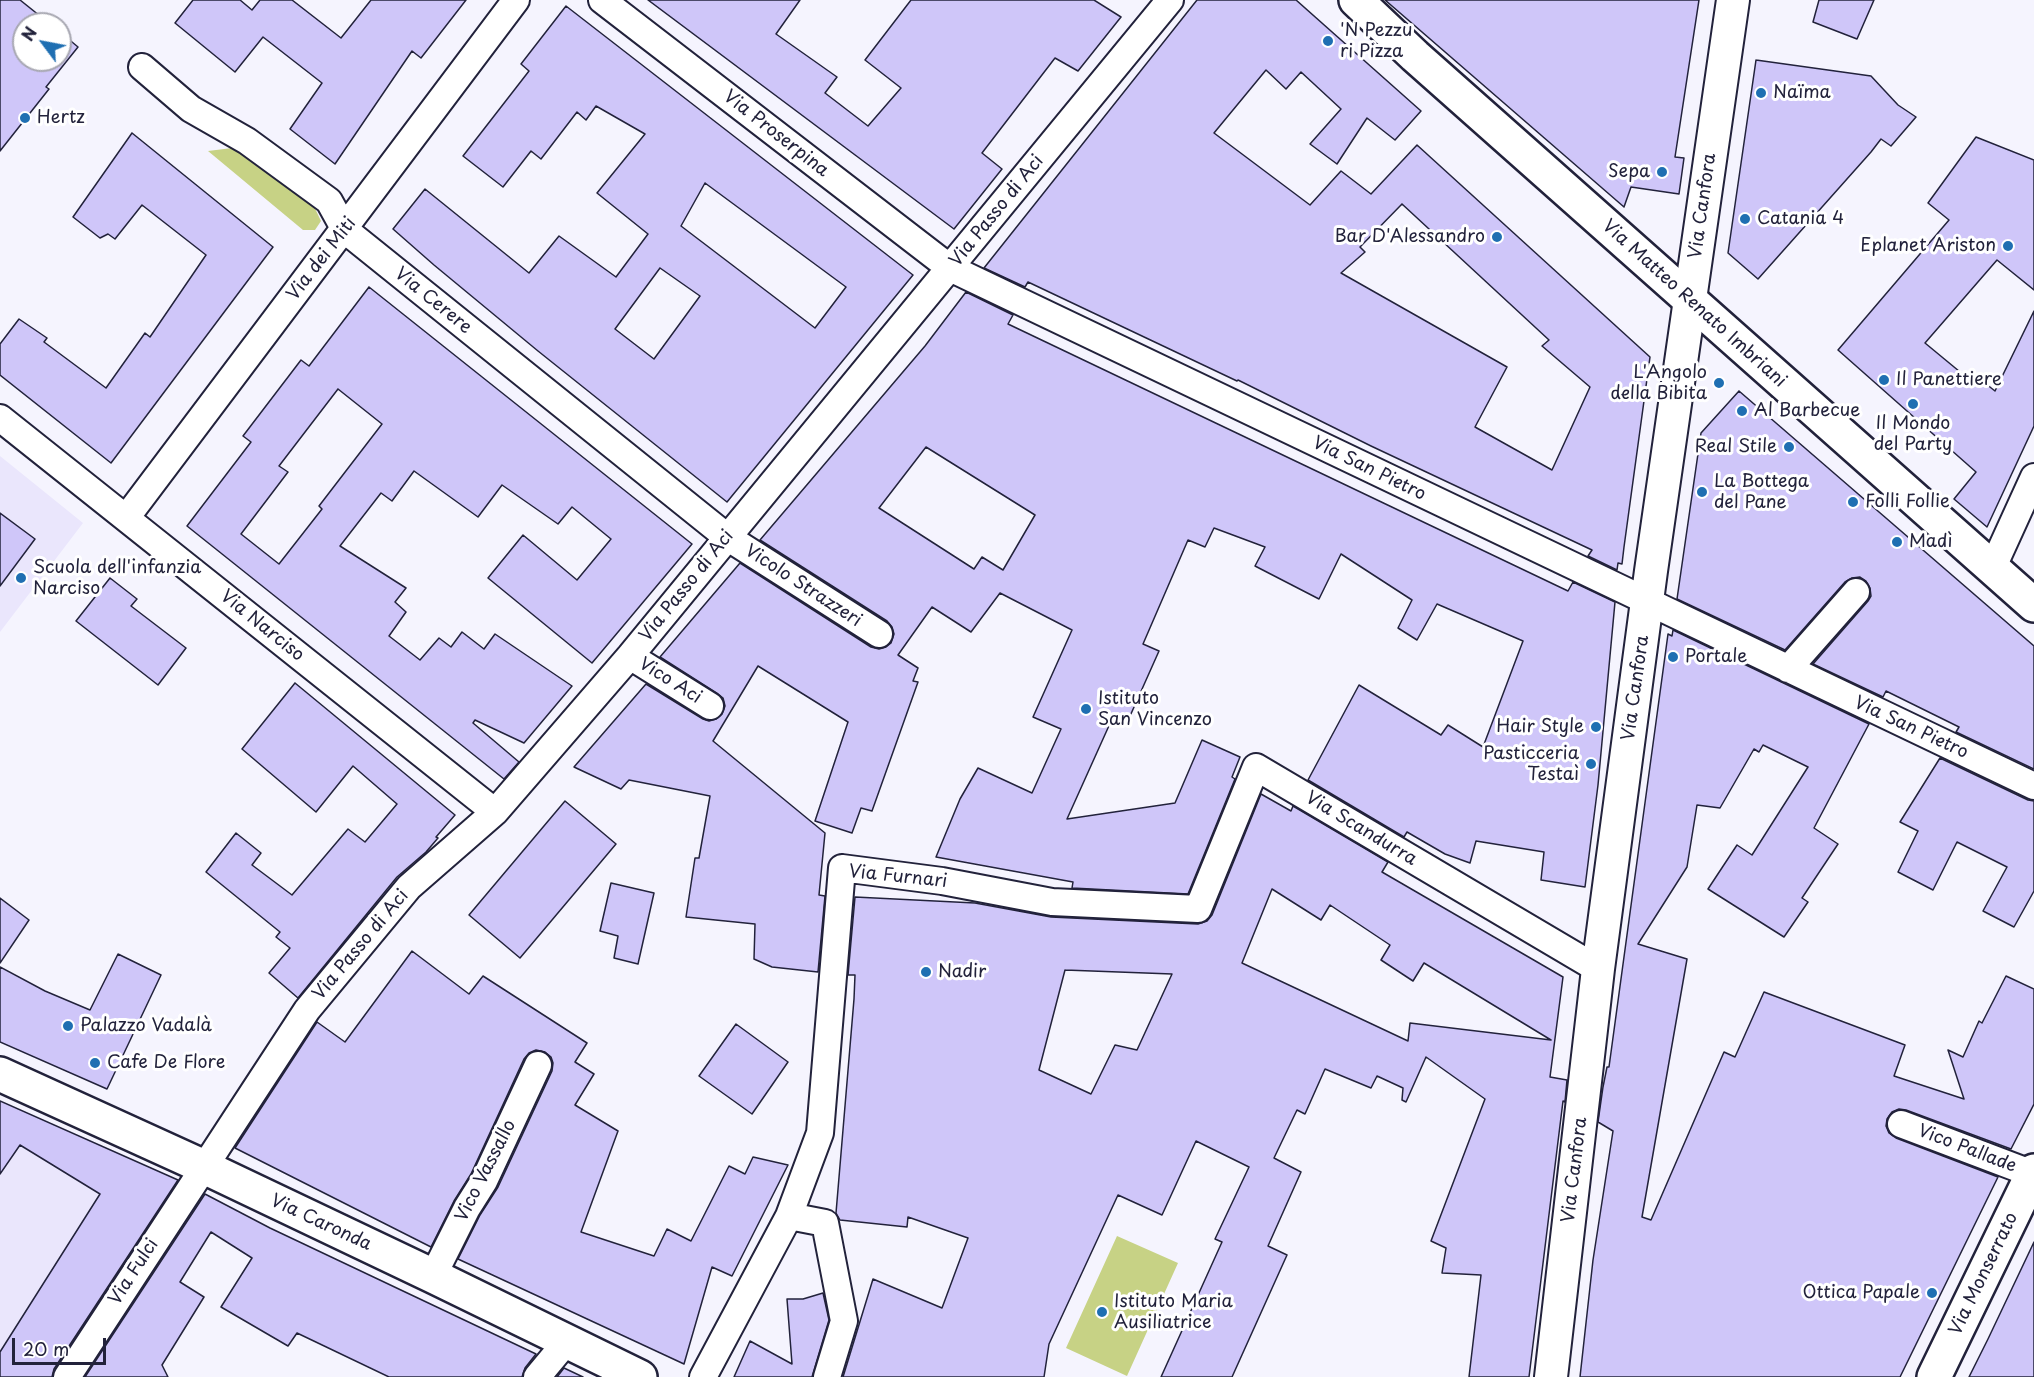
<!DOCTYPE html>
<meta charset="utf-8">
<style>
body{margin:0}
#map{position:relative;width:2034px;height:1377px;overflow:hidden;background:#f5f4fe;font-family:"Playpen Sans",sans-serif}
canvas{display:block}
.north{position:absolute;left:12px;top:12px;width:60px;height:60px;box-sizing:border-box;background:#fff;border:2px solid #a7a7b1;border-radius:50%;rotate:302deg;font-size:16px;font-weight:700;line-height:24px;text-align:center;color:#22223b}
.north::after{content:'';display:block;margin:auto;width:21px;height:27px;background:#1f6fb2;clip-path:polygon(50% 0,100% 100%,50% 72%,0 100%)}
.scale{position:absolute;left:12px;top:1338px;width:94px;height:27px;box-sizing:border-box;border:3px solid #22223b;border-top:0;padding-left:8px;font-size:18px;line-height:21px;white-space:nowrap;color:#22223b;-webkit-text-stroke:4px #fff;paint-order:stroke}
</style>
<div id="map">
<canvas width="2034" height="1377"></canvas>
<div class="north">N</div>
<div class="scale">20 m</div>
</div>
<script>
const g = document.querySelector('canvas').getContext('2d');
g.lineJoin = 'round';
function fillPath(path, color) {
  g.fillStyle = color;
  g.fill(path, 'evenodd');
}
function toPath(rows) {
  const path = new Path2D();
  for (const r of rows) {
    path.moveTo(r[0], r[1]);
    for (let i = 2; i < r.length; i += 2) path.lineTo(r[i], r[i + 1]);
  }
  return path;
}
function trace(path, color, width, dash) {
  g.strokeStyle = color;
  g.lineWidth = width;
  g.lineCap = dash ? 'butt' : 'round';
  g.setLineDash(dash || []);
  g.stroke(path);
}
function drawText(font, color, halo, rows, align = 'center') {
  g.font = font + ' "Playpen Sans",sans-serif';
  g.lineWidth = 6;
  g.setLineDash([]);
  g.textBaseline = 'middle';
  g.strokeStyle = halo;
  g.fillStyle = color;
  for (const [text, x, y, turn = 0] of rows) {
    g.save();
    g.translate(x, y);
    g.rotate((+turn || 0) * Math.PI / 180);
    g.textAlign = isNaN(turn) ? turn : align;
    if (halo) g.strokeText(text, 0, 0);
    g.fillText(text, 0, 0);
    g.restore();
  }
}
fillPath(toPath([
 [0,456,83,523,0,632],
 [0,1101,124,1156,0,1352]
]), '#eae6fc');
fillPath(toPath([
 [232,148,258,161,308,194,321,221,315,230,303,230,208,151],
 [1117,1236,1178,1263,1127,1376,1066,1348]
]), '#c7d285');
const building = toPath([
 [0,0,20,0,50,24,24,24,24,60,60,60,60,32,78,47,46,87,49,89,0,151,0,0],
 [193,0,240,0,252,10,260,0,292,0,341,38,371,0,466,0,421,58,412,51,335,164,290,129,322,83,263,37,235,72,175,23,193,0],
 [648,0,800,0,776,34,837,77,825,93,868,126,901,88,865,60,911,0,1094,0,1121,17,1078,71,1055,58,982,153,1002,169,954,229,648,0],
 [1197,0,1296,0,1421,111,1395,140,1367,118,1337,164,1310,144,1341,109,1301,72,1286,89,1266,70,1214,133,1310,205,1341,171,1371,194,1417,145,1650,357,1624,547,1622,564,1618,563,1617,570,1588,556,1592,550,1371,446,1238,380,1237,381,1028,282,1025,287,984,268,1197,0],
 [1402,204,1549,340,1542,346,1590,387,1552,470,1475,427,1507,367,1341,273,1365,252,1360,247,1402,204],
 [1385,0,1699,0,1675,157,1684,158,1679,194,1631,187,1624,207,1385,0],
 [1819,0,1874,0,1857,39,1813,22,1819,0],
 [566,6,913,275,727,502,538,351,434,265,393,229,425,189,529,273,559,236,616,277,648,234,597,193,645,134,596,106,586,120,577,112,541,159,531,151,503,187,463,156,529,71,521,64,566,6],
 [705,183,846,287,815,328,681,226,705,183],
 [660,268,700,296,654,359,615,329,660,268],
 [1756,60,1871,76,1898,105,1916,117,1891,146,1881,139,1871,152,1758,279,1728,253,1756,60],
 [132,133,273,247,111,463,0,375,0,344,19,319,47,338,44,342,106,388,145,333,150,337,206,255,142,205,115,239,108,234,100,238,73,217,132,133],
 [1976,137,2034,160,2034,290,1997,260,1925,343,1971,381,1976,376,1995,391,2034,311,2034,426,1987,527,1954,499,1976,472,1838,350,1949,220,1928,203,1976,137],
 [369,287,692,544,592,663,488,578,523,535,577,580,611,539,572,507,558,524,502,485,478,517,414,471,392,501,381,493,340,546,406,588,395,602,406,612,389,636,420,660,439,638,451,647,462,632,484,649,495,634,572,686,524,743,475,720,473,723,519,762,504,779,187,526,251,442,243,436,301,360,309,366,369,287],
 [338,389,382,424,319,506,322,509,279,564,241,534,288,472,279,466,338,389],
 [966,292,1013,315,1008,324,1568,591,1573,582,1615,602,1598,785,1585,887,1541,880,1544,852,1476,841,1470,863,1445,854,1407,832,1404,837,1308,780,1359,685,1441,735,1448,725,1483,747,1523,641,1437,604,1417,640,1398,628,1412,600,1341,554,1319,599,1255,566,1265,547,1214,528,1205,547,1188,540,1143,644,1159,651,1126,725,1112,719,1067,819,1175,803,1202,740,1240,757,1232,777,1235,779,1188,894,1072,888,1073,882,936,857,960,799,978,768,1032,793,1061,729,1033,717,1072,630,1000,593,971,632,932,607,898,655,918,668,913,681,918,682,872,811,861,808,852,833,815,821,848,722,758,666,713,741,825,833,819,895,825,896,818,972,772,967,754,959,755,924,686,917,695,858,699,858,710,796,629,780,621,789,574,767,646,684,703,719,709,721,716,719,722,714,725,706,723,698,718,694,660,657,740,563,871,647,879,649,886,647,891,643,894,634,892,627,887,621,760,540,925,346,966,292],
 [926,447,1035,515,1003,570,982,557,974,569,879,508,926,447],
 [1739,391,2034,646,2034,769,1956,732,1959,727,1886,691,1883,697,1813,664,1868,601,1871,596,1870,588,1866,581,1860,577,1852,578,1845,582,1785,650,1677,599,1701,433,1739,391],
 [0,513,35,539,0,586,0,513],
 [110,578,137,599,131,606,186,648,158,685,76,621,110,578],
 [1673,630,1869,724,1814,828,1838,844,1802,898,1808,902,1784,937,1708,889,1737,845,1752,855,1808,767,1763,745,1759,752,1754,749,1720,808,1697,805,1687,867,1638,944,1687,959,1642,1217,1651,1220,1724,1052,1735,1057,1764,992,1905,1045,1894,1076,1964,1099,1948,1050,1963,1057,1979,1021,1982,1023,2006,976,2034,989,2034,1104,2011,1149,1906,1110,1899,1109,1892,1112,1887,1119,1886,1126,1889,1133,1896,1138,1998,1177,1900,1377,1580,1377,1593,1260,1613,1131,1598,1122,1603,1087,1607,1067,1609,1067,1668,634,1672,636,1673,630],
 [295,683,455,815,436,837,438,838,426,852,397,877,298,998,269,973,290,948,276,937,280,932,206,872,236,833,261,853,252,865,292,895,348,829,365,842,397,804,353,766,316,812,242,749,295,683],
 [1940,758,2028,800,2034,801,2034,891,2014,927,1983,911,2007,867,1957,842,1933,890,1898,872,1918,831,1900,822,1940,758],
 [1261,794,1291,811,1293,806,1388,862,1382,872,1563,977,1550,1077,1567,1080,1565,1102,1563,1101,1529,1377,1469,1377,1481,1275,1442,1273,1446,1248,1431,1241,1485,1099,1426,1057,1406,1102,1402,1100,1403,1088,1377,1076,1371,1088,1325,1069,1305,1114,1297,1110,1274,1158,1301,1172,1268,1246,1287,1255,1232,1377,1161,1377,1222,1242,1215,1239,1249,1167,1196,1141,1162,1215,1118,1195,1049,1344,1044,1377,843,1377,873,1279,942,1308,968,1238,908,1217,907,1227,840,1220,836,1213,854,999,855,975,848,975,855,897,975,903,1051,917,1198,924,1207,921,1212,915,1261,794],
 [1272,889,1321,920,1330,905,1390,945,1381,960,1413,981,1424,963,1551,1040,1410,1023,1408,1041,1242,963,1272,889],
 [1065,970,1172,974,1137,1050,1115,1045,1091,1094,1039,1070,1065,970],
 [565,801,616,844,520,958,469,915,565,801],
 [611,883,654,893,638,964,614,958,618,936,600,931,611,883],
 [0,898,29,920,0,963,0,898],
 [412,951,469,994,483,976,587,1043,575,1062,594,1074,575,1105,618,1131,581,1232,654,1256,667,1229,691,1241,729,1166,745,1174,753,1157,788,1165,732,1276,712,1267,684,1364,458,1259,480,1215,498,1187,552,1071,553,1063,551,1057,545,1052,536,1050,529,1053,524,1059,471,1174,454,1201,431,1247,235,1148,317,1022,345,1042,412,951],
 [118,954,161,975,107,1089,0,1042,0,967,45,991,90,1010,118,954],
 [736,1024,788,1062,752,1114,699,1076,736,1024],
 [0,1101,178,1180,54,1369,52,1377,0,1377,0,1352,100,1194,20,1145,0,1174,0,1101],
 [205,1194,270,1228,536,1354,525,1368,522,1377,389,1377,297,1333,288,1346,221,1307,252,1258,211,1232,180,1282,204,1297,162,1365,168,1377,85,1377,205,1194],
 [2034,1242,2034,1377,1969,1377,1988,1339,2034,1242],
 [823,1293,829,1320,812,1377,734,1377,750,1341,792,1364,787,1299,803,1299,823,1293],
 [564,1368,583,1377,557,1377,564,1368]
]);
fillPath(building, '#cfc6f9');
trace(building, '#22223b', 1.5);
const minor = toPath([
 [602,0,950,268,2034,786],
 [142,67,191,109,247,141,329,201,345,230,727,537,879,634],
 [0,418,495,812],
 [126,518,516,0],
 [1992,569,2034,477],
 [630,656,710,706],
 [1788,669,1856,592],
 [1901,1124,2033,1174],
 [789,1216,825,1223,844,1321,827,1377],
 [433,1276,467,1208,484,1181,538,1065],
 [67,1377,307,1010,409,887,495,812,630,656,1170,0],
 [537,1377,567,1341],
 [703,1377,789,1216,820,1133,842,868,942,881,1052,902,1198,909,1256,767,1598,969]
]);
const tertiary = toPath([
 [1551,1377,1598,969,1651,571,1733,0]
]);
const secondary = toPath([
 [1356,0,1415,56,2034,605],
 [0,1074,202,1166,433,1276,640,1377],
 [1934,1377,2034,1171]
]);
trace(minor, '#22223b', 30);
trace(tertiary, '#22223b', 36);
trace(secondary, '#22223b', 38);
trace(minor, '#fff', 26);
trace(tertiary, '#fff', 32);
trace(secondary, '#fff', 33);
for (const [x, y, r, color] of [
 [1328,41,6,"#1f6fb2"],
 [1761,93,6,"#1f6fb2"],
 [25,118,6,"#1f6fb2"],
 [1662,172,6,"#1f6fb2"],
 [1745,219,6,"#1f6fb2"],
 [1497,237,6,"#1f6fb2"],
 [2008,246,6,"#1f6fb2"],
 [1884,380,6,"#1f6fb2"],
 [1719,383,6,"#1f6fb2"],
 [1913,404,6,"#1f6fb2"],
 [1742,411,6,"#1f6fb2"],
 [1789,447,6,"#1f6fb2"],
 [1702,492,6,"#1f6fb2"],
 [1853,502,6,"#1f6fb2"],
 [1897,542,6,"#1f6fb2"],
 [21,578,6,"#1f6fb2"],
 [1673,657,6,"#1f6fb2"],
 [1086,709,6,"#1f6fb2"],
 [1596,727,6,"#1f6fb2"],
 [1591,764,6,"#1f6fb2"],
 [926,972,6,"#1f6fb2"],
 [68,1026,6,"#1f6fb2"],
 [95,1063,6,"#1f6fb2"],
 [1932,1293,6,"#1f6fb2"],
 [1102,1312,6,"#1f6fb2"]
]) {
  const dot = new Path2D();
  dot.arc(x, y, r, 0, 2 * Math.PI);
  g.fillStyle = color;
  g.fill(dot);
  trace(dot, '#fff', 2);
}
drawText('18px', '#22223b', '#fff', [
 ["'N Pezzu",1340,31],
 ["ri Pizza",1340,52],
 ["Naïma",1773,93],
 ["Hertz",37,118],
 ["Sepa",1650,172,"right"],
 ["Catania 4",1757,219],
 ["Bar D'Alessandro",1485,237,"right"],
 ["Eplanet Ariston",1996,246,"right"],
 ["L'Angolo",1707,373,"right"],
 ["della Bibita",1707,394,"right"],
 ["Il Panettiere",1896,380],
 ["Al Barbecue",1754,411],
 ["Il Mondo",1913,424,"center"],
 ["del Party",1913,445,"center"],
 ["Real Stile",1777,447,"right"],
 ["La Bottega",1714,482],
 ["del Pane",1714,503],
 ["Folli Follie",1865,502],
 ["Madì",1909,542],
 ["Scuola dell'infanzia",33,568],
 ["Narciso",33,589],
 ["Portale",1685,657],
 ["Istituto",1098,699],
 ["San Vincenzo",1098,720],
 ["Hair Style",1584,727,"right"],
 ["Pasticceria",1579,754,"right"],
 ["Testaì",1579,775,"right"],
 ["Nadir",938,972],
 ["Palazzo Vadalà",80,1026],
 ["Cafe De Flore",107,1063],
 ["Ottica Papale",1920,1293,"right"],
 ["Istituto Maria",1114,1302],
 ["Ausiliatrice",1114,1323]
], 'left');
drawText('18px', '#22223b', '#fff', [
 ["Via Proserpina",776,134,38],
 ["Via Canfora",1703,206,-82],
 ["Via Passo di Aci",997,211,-51],
 ["Via dei Miti",322,259,-52],
 ["Via Cerere",433,301,39],
 ["Via Matteo Renato Imbriani",1694,304,42],
 ["Via San Pietro",1369,469,26],
 ["Via Passo di Aci",687,586,-51],
 ["Vicolo Strazzeri",803,586,33],
 ["Via Narciso",262,626,39],
 ["Vico Aci",670,681,32],
 ["Via Canfora",1636,688,-82],
 ["Via San Pietro",1911,728,25],
 ["Via Scandurra",1361,829,31],
 ["Via Furnari",898,877,6],
 ["Via Passo di Aci",361,945,-50],
 ["Vico Pallade",1967,1149,21],
 ["Via Canfora",1575,1170,-83],
 ["Vico Vassallo",486,1171,-63],
 ["Via Caronda",321,1223,25],
 ["Via Fulci",134,1272,-57],
 ["Via Monserrato",1984,1274,-64]
]);
</script>
